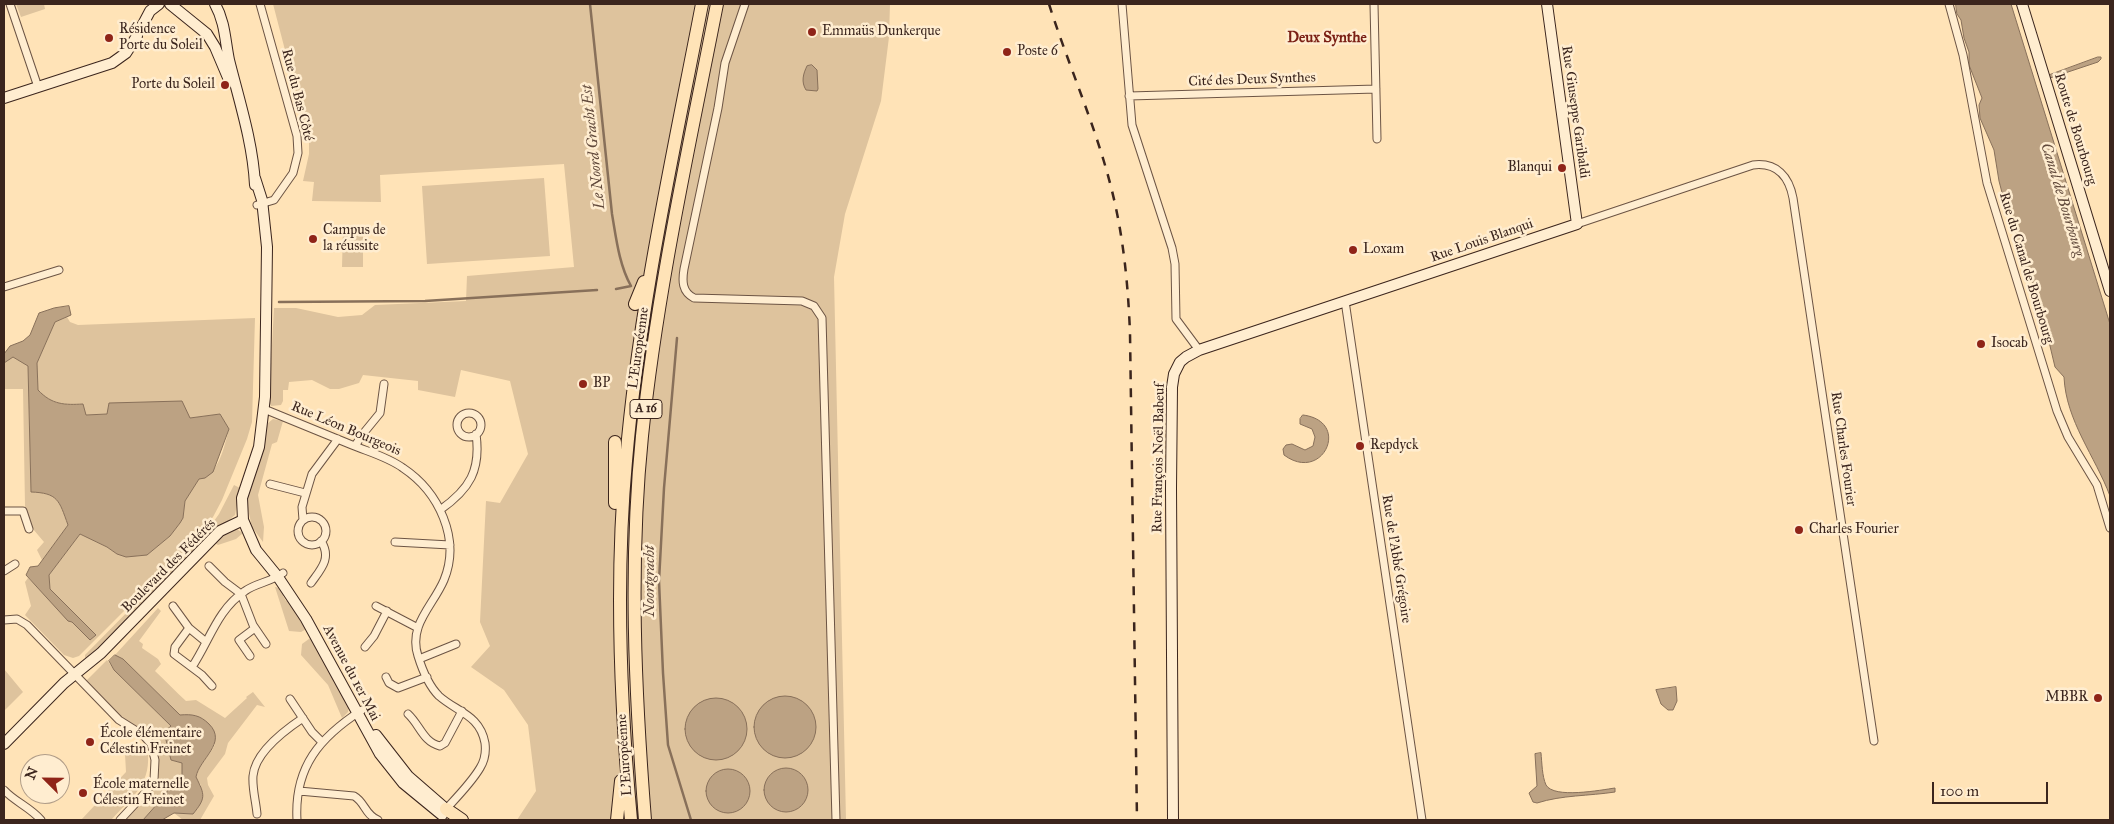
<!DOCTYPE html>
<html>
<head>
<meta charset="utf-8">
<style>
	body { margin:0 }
	#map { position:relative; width:2114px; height:824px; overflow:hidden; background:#ffe3b7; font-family:"IM FELL Great Primer",serif }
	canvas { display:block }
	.frame { position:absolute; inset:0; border:5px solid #3b251d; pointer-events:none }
	.north { position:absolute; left:20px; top:754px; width:50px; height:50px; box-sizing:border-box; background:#ffedd0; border:1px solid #b19d88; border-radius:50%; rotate:293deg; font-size:14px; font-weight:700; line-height:20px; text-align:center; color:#3b251d }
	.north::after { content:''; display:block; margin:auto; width:18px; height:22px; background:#8f2418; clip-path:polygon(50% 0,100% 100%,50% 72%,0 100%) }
	.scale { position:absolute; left:1932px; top:782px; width:116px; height:22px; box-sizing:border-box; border:2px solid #3b251d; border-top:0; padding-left:6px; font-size:15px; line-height:18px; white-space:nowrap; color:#3b251d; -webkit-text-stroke:4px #ffedd0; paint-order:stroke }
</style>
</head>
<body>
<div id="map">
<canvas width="2114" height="824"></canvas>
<div class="frame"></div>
<div class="north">N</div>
<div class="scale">100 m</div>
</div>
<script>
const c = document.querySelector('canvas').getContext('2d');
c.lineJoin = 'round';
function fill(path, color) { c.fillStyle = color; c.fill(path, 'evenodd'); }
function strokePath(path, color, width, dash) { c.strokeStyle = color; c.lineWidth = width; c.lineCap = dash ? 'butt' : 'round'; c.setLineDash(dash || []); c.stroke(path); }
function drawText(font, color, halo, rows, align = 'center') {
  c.font = font + ' "IM FELL Great Primer",serif'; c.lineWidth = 5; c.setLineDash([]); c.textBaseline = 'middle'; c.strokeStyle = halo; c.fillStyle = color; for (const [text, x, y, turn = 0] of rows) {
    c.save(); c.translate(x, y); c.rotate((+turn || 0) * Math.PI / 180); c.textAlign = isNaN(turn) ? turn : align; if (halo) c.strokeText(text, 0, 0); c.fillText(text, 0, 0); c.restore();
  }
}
const green = new Path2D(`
	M 16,4 L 44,4 L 45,9 L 21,17 Z
	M 273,4 L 890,4 L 889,37 L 881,101 L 845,214 L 834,277 L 846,820 L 517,820 L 536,791 L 528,725 L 504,690 L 471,667 L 490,646 L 480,622 L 486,501 L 500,503 L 528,454 L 510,381 L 461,370 L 455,397 L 418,390 L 418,381 L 363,375 L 359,383 L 339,389 L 330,389 L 312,380 L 289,382 L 288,390 L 283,390 L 283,401 L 281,405 L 271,406 L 269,401 L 274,308 L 296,308 L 338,317 L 362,315 L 375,305 L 466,301 L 467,276 L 574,267 L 564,164 L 380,175 L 381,202 L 312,201 L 314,182 L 303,181 L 309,154 L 309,142 Z
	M 544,178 L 550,256 L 427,264 L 422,186 Z
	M 343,229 L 363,229 L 363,267 L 342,267 Z
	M 67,317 L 70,322 L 78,325 L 255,318 L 252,422 L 247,439 L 222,500 L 213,517 L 191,544 L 79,656 L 73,658 L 64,655 L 25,615 L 31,606 L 25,582 L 28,578 L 90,640 L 95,635 L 50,589 L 49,575 L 80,534 L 107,547 L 117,554 L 124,556 L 147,555 L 170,536 L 180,523 L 183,518 L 185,501 L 199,479 C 219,475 224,447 229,429 L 220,414 L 190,418 L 186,414 L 109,404 L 108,414 L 85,415 L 83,404 C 65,405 52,404 38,391 L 37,363 L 55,322 Z
	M 13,357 L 28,365 L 31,492 C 59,493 59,500 68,525 L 42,560 L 37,550 L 44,542 L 33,529 L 25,506 L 23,389 L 4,389 L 4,363 Z
	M 273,419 L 283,421 L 277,442 L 272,444 L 258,495 L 264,527 L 263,542 L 252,527 L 246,500 L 268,423 Z
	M 234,485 L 240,488 L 235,515 L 208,538 L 204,535 L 219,514 Z
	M 235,528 L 243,533 L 236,539 L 218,545 L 215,543 L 222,534 Z
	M 199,539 L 204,543 L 97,652 L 87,660 L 85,658 L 85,655 Z
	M 275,587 L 280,588 L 285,595 L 283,596 L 286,601 L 292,600 L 310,627 L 301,632 L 289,631 Z
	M 158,608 L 161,611 L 139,641 L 143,644 L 142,648 L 158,659 L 161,664 L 155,671 C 166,681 176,692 186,701 L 196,700 L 225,718 L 247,698 L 246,697 L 253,692 L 265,707 L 257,705 L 228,743 L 225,754 L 207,778 L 208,785 L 214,796 L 200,820 L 183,820 L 174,813 L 193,814 L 201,785 L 196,778 C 199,761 210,757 215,744 L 169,706 L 165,700 L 123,659 L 115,655 Z
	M 313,636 L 349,706 L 348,712 L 342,718 L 328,685 L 301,655 L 302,644 Z
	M 107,660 L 114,670 L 171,726 L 164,732 L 171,760 L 182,763 L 182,778 L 173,781 L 166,794 L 143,820 L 124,820 L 155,784 L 157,760 L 156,750 L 151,739 L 122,719 L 85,682 Z
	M 4,669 L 23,692 L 4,711 Z
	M 125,754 L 148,755 C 150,786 130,799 111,820 L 81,820 L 126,772 Z`);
const water = new Path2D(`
	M 1956,4 L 2011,4 L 2110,324 L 2110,496 C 2095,456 2066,421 2064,377 L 2055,367 L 2045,325 L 2037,305 L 2032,281 L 2019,253 L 2016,232 L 2006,208 L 1999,181 L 1994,150 L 1980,118 L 1979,105 L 1982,98 L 1969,65 L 1969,52 L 1964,38 L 1961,20 L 1957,14 Z
	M 2098,57 L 2101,57 L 2101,59 L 2098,62 L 2047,79 L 2047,76 Z
	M 812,65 L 817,70 L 818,89 L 817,91 L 806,90 C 801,82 803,74 807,66 Z
	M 69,306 L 71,315 L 55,322 L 37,363 L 38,390 C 52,405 65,405 83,404 L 86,415 L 107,414 L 109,403 L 182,401 L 190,418 L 220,414 L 229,429 L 213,472 L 205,478 L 199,479 L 185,501 L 183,518 L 180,523 L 170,536 L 147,555 L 126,557 L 117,554 L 107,547 L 80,534 L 49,575 L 50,589 L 96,635 L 90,640 L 72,622 L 68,621 L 26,575 L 30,567 L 38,566 L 68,525 C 59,500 58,493 31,492 L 28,366 L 13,357 L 4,363 L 4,354 L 10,346 L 23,341 L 30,335 L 39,313 L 54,308 Z
	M 1303,415 C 1352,421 1323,484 1284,455 L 1283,449 L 1286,445 L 1292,444 L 1305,450 L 1313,446 L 1315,437 L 1312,429 L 1300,424 L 1300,419 Z
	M 115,655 L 123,659 L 180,715 C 192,714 200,715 209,724 C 228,743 199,759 196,777 C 205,795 206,798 193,814 L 174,813 L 162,820 L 143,820 L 166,794 L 170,784 L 182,778 L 182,763 L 171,760 L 164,732 L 171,726 L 114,670 L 109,661 Z
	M 1676,687 L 1677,701 L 1673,710 L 1668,710 L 1661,704 L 1656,690 Z
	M754 727a31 31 0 1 1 62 0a31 31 0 1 1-62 0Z
	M685 729a31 31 0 1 1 62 0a31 31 0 1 1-62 0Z
	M 1541,753 C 1542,763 1542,776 1546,785 C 1554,799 1601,790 1615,788 L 1615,792 C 1589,796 1562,795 1537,803 L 1533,802 L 1529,793 L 1537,786 L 1535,754 Z
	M764 790a22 22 0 1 1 44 0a22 22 0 1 1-44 0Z
	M706 791a22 22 0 1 1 44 0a22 22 0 1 1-44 0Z`);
const stream = new Path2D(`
	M 590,4 L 612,214 C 616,237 619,265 631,286 L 616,289
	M 279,302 L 425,301 L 597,290
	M 677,338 L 664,488 L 659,581 L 663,673 L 668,745 L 691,820`);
const secondaryTunnel = new Path2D(`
	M 132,33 L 136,25`);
const street = new Path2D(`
	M 10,4 L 38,87
	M 745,4 L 725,63 L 718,108 L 684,269 C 682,281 682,292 694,298 L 802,301 L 814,306 L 822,318 L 836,820
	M 1122,4 L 1132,125 L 1172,248 L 1175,264 L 1176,319 L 1199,350
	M 1374,4 L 1377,139
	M 1949,4 L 1963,55 L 1987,183 L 2057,411 L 2068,437 L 2097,485 L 2110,528
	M 1129,96 L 1376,89
	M 257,205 L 274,200 L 293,173 L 298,153 L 297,136 L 260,4
	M 1577,224 L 1753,165 C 1777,162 1789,177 1793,198 L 1874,741
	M 4,287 L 59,270
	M 1345,301 L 1422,820
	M 264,409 C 293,421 322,433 352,445 C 369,452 388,457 403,468 C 439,492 461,539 444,580 C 433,606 408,625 418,656 C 422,669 429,686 439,696 C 457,712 480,715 485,743 C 486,751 485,760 480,768 C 471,783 458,796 446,809
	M457 425a12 12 0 1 1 24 0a12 12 0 1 1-24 0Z
	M 355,446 L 362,435 L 380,413 L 384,384
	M 270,484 L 305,493
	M 440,510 C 470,489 481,470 476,434
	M 4,511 L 23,511 L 29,529
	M298 531a14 14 0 1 1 28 0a14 14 0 1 1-28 0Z
	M 303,520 L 302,507 L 312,474 L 338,439
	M 395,542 L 450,545
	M 209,566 L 225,582 L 241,594 L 253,625 L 266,644
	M 4,571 L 15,564
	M 311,583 C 321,569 332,558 321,541
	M 173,606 L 189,628 L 206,642
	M 376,606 L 418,628
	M 4,620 L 17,619 L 27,625 L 119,720 L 143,735 L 151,744 L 155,760 L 154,780 L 146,792 L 120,820
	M 189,628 L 175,647 L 174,654 L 202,675 L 212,686
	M 365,647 L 374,636 L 387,611
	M 250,656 L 239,640 L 255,628
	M 419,659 L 456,644
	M 192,667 C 210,640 217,610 245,591 C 256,583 271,582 283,573
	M 386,677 L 389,683 L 398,688 L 427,677
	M 290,699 L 312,732 L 321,741
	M 408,714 C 420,725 423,742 440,746 L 445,743 L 462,711
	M 4,790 C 15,802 30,807 41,820
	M 299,791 L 354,796 C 365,802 365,815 378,820
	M 257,814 C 256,802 252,788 253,776 C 255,752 285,730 303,718
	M 297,820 C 294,767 320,737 362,710`);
const secondary = new Path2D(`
	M 170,4 L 207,34 L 215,47 L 229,80
	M 215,4 C 225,22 225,40 229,60 C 239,100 253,143 255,185
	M 2022,4 L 2110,291
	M 141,28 L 150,11 L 159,4
	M 4,98 L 112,63 L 126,53 L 137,36
	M 255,178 L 262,200 L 267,247 L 265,397 L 259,447 L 242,498 L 243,520 L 256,550 L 278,577 L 306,619 L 380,754 L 403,783 L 442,815
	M 376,735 L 408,776 L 446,809 L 443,813
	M 4,744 L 64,683 L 101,653 L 220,531 L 243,520
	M 1173,820 L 1171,488 L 1172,387 L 1174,374 L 1180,362 L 1186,357 L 1199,350 L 1577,224 L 1547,4`);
const highway = new Path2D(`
	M 635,304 L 644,282
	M 615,503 L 615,442
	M 446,809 L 462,820
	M 617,820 L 621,781
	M 631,820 C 620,701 615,580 626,461 C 639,307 673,155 702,4
	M 645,820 C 635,692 629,564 642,436 C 657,291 689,147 717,4`);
const rail = new Path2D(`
	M 1049,4 C 1068,64 1094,122 1110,183 C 1123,232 1128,282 1130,333 L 1137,820`);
const markers = [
	[812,32,5,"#8f2418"],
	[109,38,5,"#8f2418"],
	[1007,52,5,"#8f2418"],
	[225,85,5,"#8f2418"],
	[1562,168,5,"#8f2418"],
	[313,239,5,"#8f2418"],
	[1353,250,5,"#8f2418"],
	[1981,344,5,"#8f2418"],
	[583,384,5,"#8f2418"],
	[1360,446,5,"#8f2418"],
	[1799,530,5,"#8f2418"],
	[2098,698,5,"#8f2418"],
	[90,742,5,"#8f2418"],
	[83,793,5,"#8f2418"]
];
const shields = [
	[646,409,32]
];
const shieldNames = [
	["A 16",646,409]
];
const poiNames = [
	["Résidence",119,30],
	["Porte du Soleil",119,46],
	["Emmaüs Dunkerque",822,32],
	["Poste 6",1017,52],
	["Porte du Soleil",215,85,"right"],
	["Blanqui",1552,168,"right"],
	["Campus de",323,231],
	["la réussite",323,247],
	["Loxam",1363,250],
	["Isocab",1991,344],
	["BP",593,384],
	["Repdyck",1370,446],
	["Charles Fourier",1809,530],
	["MBBR",2088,698,"right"],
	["École élémentaire",100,734],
	["Célestin Freinet",100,750],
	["École maternelle",93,785],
	["Célestin Freinet",93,801]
];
const streetNames = [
	["Cité des Deux Synthes",1252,80,-2],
	["Rue du Bas Côté",297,95,76],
	["Rue Giuseppe Garibaldi",1575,112,82],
	["Route de Bourbourg",2075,129,73],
	["Rue Louis Blanqui",1482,241,-19],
	["Rue du Canal de Bourbourg",2026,268,73],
	["L'Européenne",639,348,-82],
	["Rue Léon Bourgeois",346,429,23],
	["Rue Charles Fourier",1843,449,82],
	["Rue François Noël Babeuf",1159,458,-89],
	["Rue de l'Abbé Grégoire",1396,559,81],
	["Boulevard des Fédérés",169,566,-45],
	["Avenue du 1er Mai",351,673,62],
	["L'Européenne",625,755,-94]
];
const neighbourhoodNames = [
	["Deux Synthe",1327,38]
];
const waterNames = [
	["Le Noord Gracht Est",594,147,-96],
	["Canal de Bourbourg",2062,200,73],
	["Noortgracht",650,581,-90]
];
fill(green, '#dec39d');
fill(water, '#bca283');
strokePath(water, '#88705a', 1);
strokePath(stream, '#88705a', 2.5);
strokePath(secondaryTunnel, '#d8bd98', 10, [10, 5]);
strokePath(street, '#6c5444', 9);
strokePath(secondary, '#3b251d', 12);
strokePath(highway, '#3b251d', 14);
strokePath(street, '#ffedd0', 7);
strokePath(secondary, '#ffedd0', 10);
strokePath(highway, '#ffe3b7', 12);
strokePath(rail, '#3b251d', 2.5, [9, 9]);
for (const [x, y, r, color] of markers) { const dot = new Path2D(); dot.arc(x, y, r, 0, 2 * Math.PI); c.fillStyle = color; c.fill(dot); strokePath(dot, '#ffedd0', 2); }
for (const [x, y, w] of shields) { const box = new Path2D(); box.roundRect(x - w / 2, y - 9.5, w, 19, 4); c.fillStyle = '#ffedd0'; c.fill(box); strokePath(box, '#3b251d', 1); }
drawText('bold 12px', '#3b251d', null, shieldNames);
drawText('14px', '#3b251d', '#ffedd0', poiNames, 'left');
drawText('14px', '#3b251d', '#ffedd0', streetNames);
drawText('bold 15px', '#7a1f14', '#ffedd0', neighbourhoodNames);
drawText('italic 15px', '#624a3c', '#ffedd0', waterNames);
</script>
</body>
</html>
